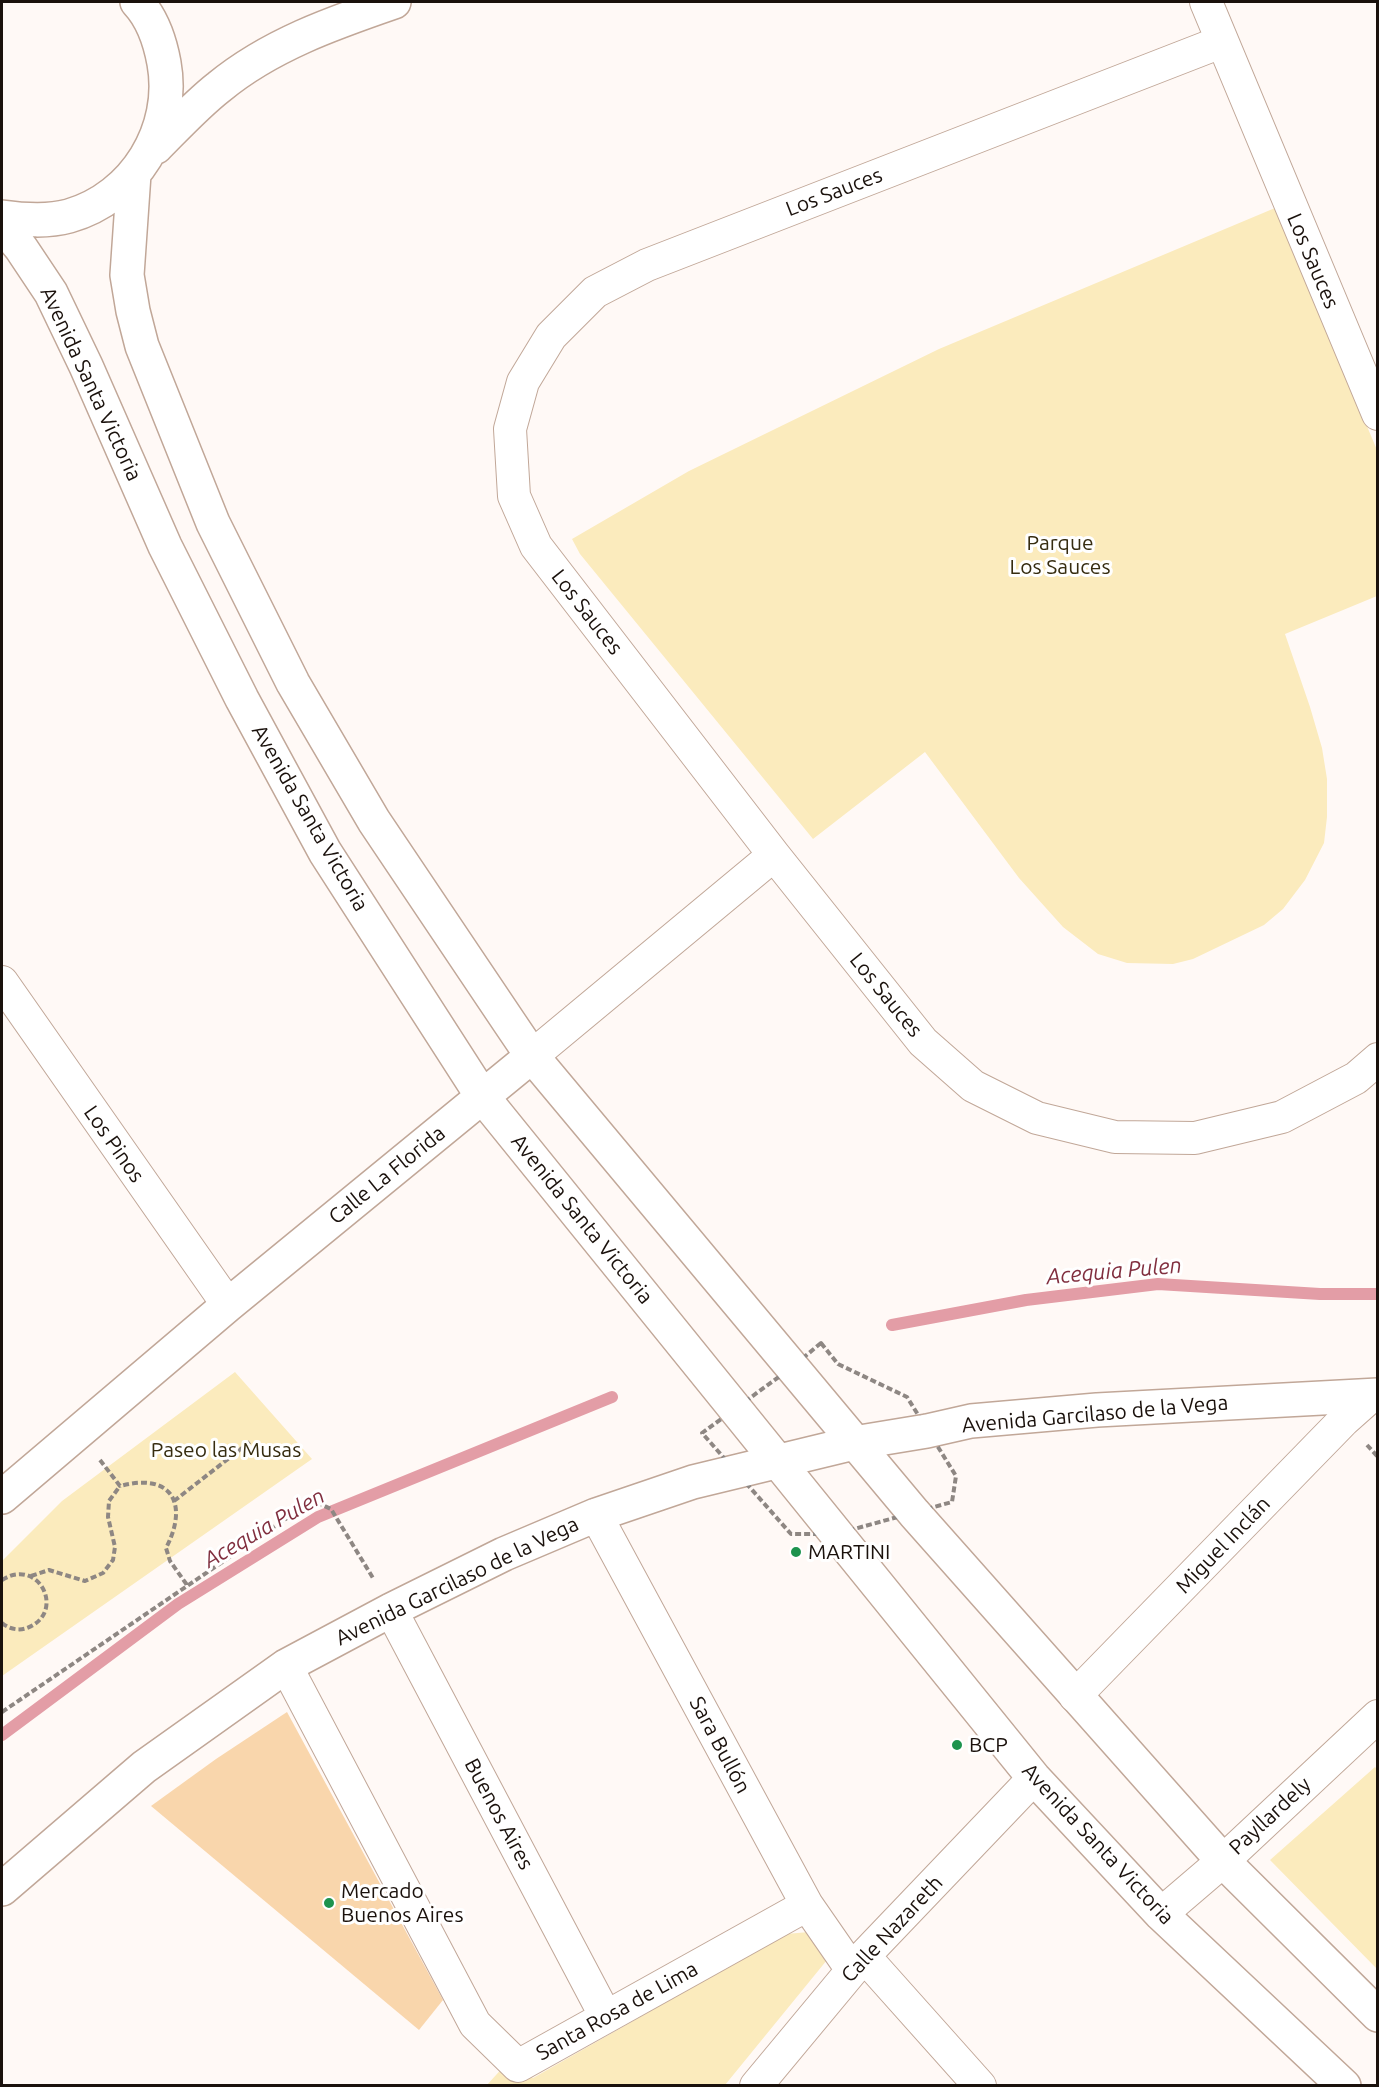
<!DOCTYPE html>
<html>
<head>
<meta charset="utf-8">
<style>
	body { margin:0 }
	#map { position:relative; width:1379px; height:2087px; overflow:hidden; background:#fff9f6; font-family:Ubuntu,sans-serif }
	canvas { display:block }
	.frame { position:absolute; inset:0; border:3px solid #1a110c; pointer-events:none }
</style>
</head>
<body>
<div id="map">
<canvas width="1379" height="2087"></canvas>
<div class="frame"></div>
</div>
<script>
const c = document.querySelector('canvas').getContext('2d');
c.lineJoin = 'round';
function fill(path, color) { c.fillStyle = color; c.fill(path, 'evenodd'); }
function strokePath(path, color, width, dash) { c.strokeStyle = color; c.lineWidth = width; c.lineCap = dash ? 'butt' : 'round'; c.setLineDash(dash || []); c.stroke(path); }
function drawText(font, color, halo, rows, align = 'center') {
  c.font = font + ' Ubuntu,sans-serif'; c.lineWidth = 6; c.setLineDash([]); c.textBaseline = 'middle'; c.strokeStyle = halo; c.fillStyle = color; for (const [text, x, y, turn = 0] of rows) {
    c.save(); c.translate(x, y); c.rotate((+turn || 0) * Math.PI / 180); c.textAlign = isNaN(turn) ? turn : align; if (halo) c.strokeText(text, 0, 0); c.fillText(text, 0, 0); c.restore();
  }
}
const green = new Path2D(`
	M 1275,208 L 1377,450 L 1377,596 L 1285,634 L 1310,707 L 1322,748 L 1327,779 L 1327,817 L 1324,843 L 1305,880 L 1283,909 L 1264,925 L 1193,959 L 1173,964 L 1127,963 L 1098,954 L 1063,927 L 1019,878 L 925,752 L 813,839 L 580,554 L 572,539 L 689,471 L 939,349 Z
	M 235,1372 L 312,1459 L 2,1676 L 2,1561 L 62,1501 Z
	M 1375,1767 L 1378,1770 L 1377,1969 L 1270,1860 Z
	M 809,1932 L 827,1960 L 725,2085 L 486,2086 L 506,2064 L 533,2078 L 786,1934 Z`);
const stream = new Path2D(`
	M 892,1325 L 1026,1300 L 1158,1284 L 1320,1294 L 1378,1294
	M 2,1735 L 178,1604 L 318,1517 L 612,1397`);
const building = new Path2D(`
	M 287,1712 L 443,2000 L 419,2030 L 151,1806 L 216,1759 Z`);
const path = new Path2D(`
	M 821,1343 L 838,1364 L 907,1397 L 956,1476 L 952,1502 L 836,1534 L 791,1534 L 702,1433 L 791,1368 Z
	M 1367,1445 L 1378,1457
	M 100,1460 L 120,1486 C 172,1472 189,1504 166,1548 L 170,1561 L 187,1585
	M 174,1501 L 251,1441
	M 31,1576 L 49,1570 L 85,1581 L 103,1573 L 113,1560 L 115,1547 L 108,1517 L 109,1501 L 120,1486
	M 2,1580 C 39,1556 67,1613 27,1628 C 19,1631 9,1629 2,1623
	M 2,1712 L 306,1505 L 320,1504 L 331,1509 L 373,1578`);
const street = new Path2D(`
	M 1206,2 L 1378,414
	M 1221,42 L 647,265 L 595,292 L 551,336 L 523,382 L 510,429 L 514,496 L 536,546 L 774,855 L 923,1042 L 973,1086 L 1037,1118 L 1115,1137 L 1195,1138 L 1282,1117 L 1356,1078 L 1378,1059
	M 2,982 L 228,1305
	M 532,1056 L 774,855
	M 596,1515 L 807,1905 L 852,1970
	M 391,1610 L 606,2017
	M 286,1666 L 475,2024 L 518,2066 L 807,1905
	M 1075,1696 L 1344,1420 L 1371,1396
	M 1161,1914 L 1223,1861 L 1378,1716
	M 864,1956 L 980,2086
	M 756,2086 L 864,1956 L 1034,1778`);
const secondary = new Path2D(`
	M 156,147 C 176,127 196,105 219,87 C 270,45 333,23 394,2
	M 134,174 L 127,275 L 133,311 L 142,346 L 213,523 L 293,683 L 374,821 L 509,1022 L 532,1056 L 914,1513 L 1223,1861 L 1378,2015
	M 2,217 C 24,220 47,222 69,216 C 135,197 176,129 164,63 C 160,41 152,18 137,2
	M 2,225 L 21,248 L 51,293 L 86,366 L 165,546 L 242,699 L 325,852 L 482,1096 L 1034,1778 L 1161,1914 L 1344,2086
	M 2,1497 L 228,1305 L 532,1056
	M 2,1889 L 144,1767 L 286,1666 L 391,1610 L 504,1554 L 596,1515 L 693,1482 L 854,1443 L 927,1431 L 971,1421 L 1097,1410 L 1378,1395`);
const markers = [
	[796,1552,6,"#1d934e"],
	[957,1745,6,"#1d934e"],
	[329,1903,6,"#1d934e"]
];
const streetNames = [
	["Los Sauces",834,192,-21],
	["Los Sauces",1313,261,67],
	["Avenida Santa Victoria",91,384,65],
	["Los Sauces",587,612,52],
	["Avenida Santa Victoria",310,818,60],
	["Los Sauces",886,995,51],
	["Los Pinos",114,1144,55],
	["Calle La Florida",387,1175,-39],
	["Avenida Santa Victoria",582,1219,51],
	["Avenida Garcilaso de la Vega",1095,1414,-5],
	["Miguel Inclán",1223,1545,-46],
	["Avenida Garcilaso de la Vega",457,1581,-26],
	["Sara Bullón",720,1745,62],
	["Buenos Aires",499,1814,62],
	["Payllardely",1270,1816,-43],
	["Avenida Santa Victoria",1098,1844,47],
	["Calle Nazareth",892,1929,-47],
	["Santa Rosa de Lima",617,2011,-29]
];
const parkNames = [
	["Parque",1060,543],
	["Los Sauces",1060,567],
	["Paseo las Musas",226,1450]
];
const poiNames = [
	["MARTINI",808,1552],
	["BCP",969,1745],
	["Mercado",341,1891],
	["Buenos Aires",341,1915]
];
const waterNames = [
	["Acequia Pulen",1114,1271,-5],
	["Acequia Pulen",264,1528,-30]
];
fill(green, '#fbebbd');
strokePath(stream, '#e39da6', 12);
fill(building, '#f9d6ac');
strokePath(street, '#c1a798', 34);
strokePath(secondary, '#c1a798', 36);
strokePath(path, '#8e8783', 4, [6, 3]);
strokePath(street, '#fff', 32);
strokePath(secondary, '#fff', 33);
for (const [x, y, r, color] of markers) { const dot = new Path2D(); dot.arc(x, y, r, 0, 2 * Math.PI); c.fillStyle = color; c.fill(dot); strokePath(dot, '#fff', 2); }
drawText('21px', '#1a110c', '#fff', streetNames);
drawText('21px', '#362c10', '#fff', parkNames);
drawText('21px', '#1a110c', '#fff', poiNames, 'left');
drawText('italic 22px', '#812f3f', '#fff', waterNames);
</script>
</body>
</html>
